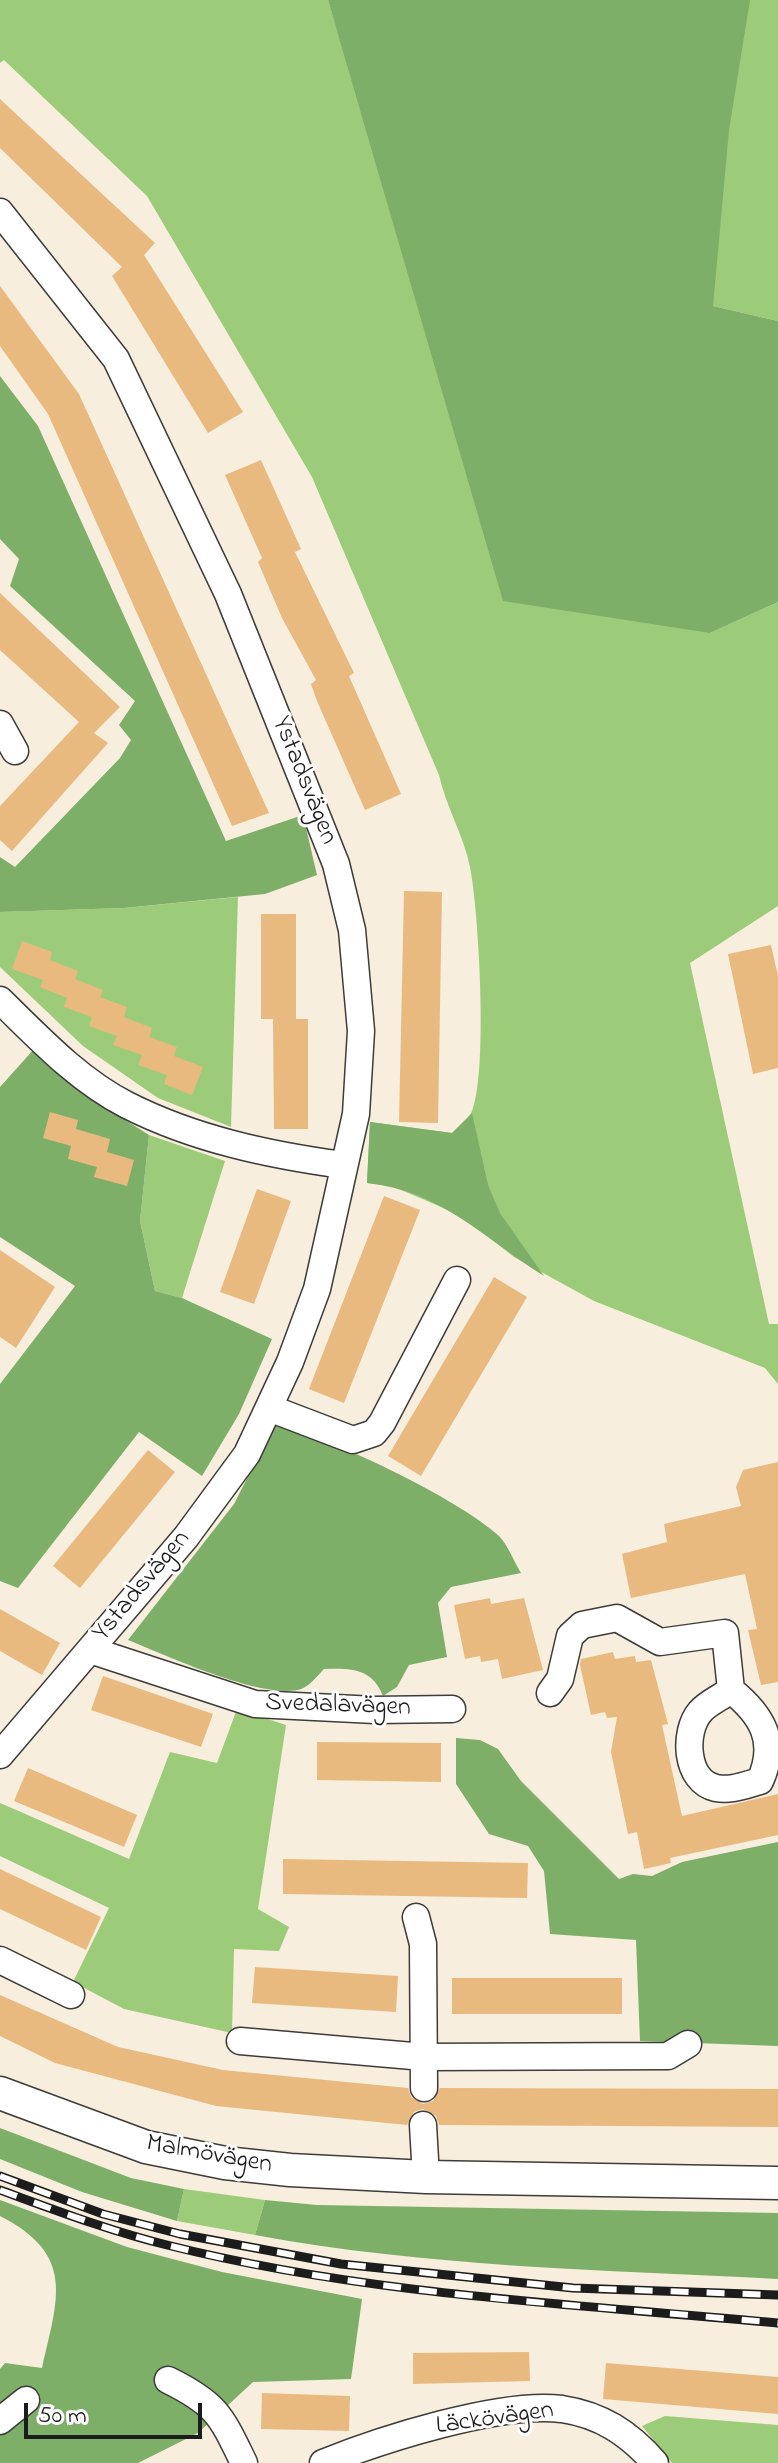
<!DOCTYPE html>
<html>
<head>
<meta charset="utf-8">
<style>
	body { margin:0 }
	#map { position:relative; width:778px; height:2463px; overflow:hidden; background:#f7eedd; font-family:"Indie Flower",sans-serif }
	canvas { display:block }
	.scale { position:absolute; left:24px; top:2403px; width:178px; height:36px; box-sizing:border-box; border:4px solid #1c1c1c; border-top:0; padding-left:10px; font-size:24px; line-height:28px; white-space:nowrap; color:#1c1c1c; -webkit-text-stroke:6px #fff; paint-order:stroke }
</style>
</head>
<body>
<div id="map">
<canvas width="778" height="2463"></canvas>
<div class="scale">50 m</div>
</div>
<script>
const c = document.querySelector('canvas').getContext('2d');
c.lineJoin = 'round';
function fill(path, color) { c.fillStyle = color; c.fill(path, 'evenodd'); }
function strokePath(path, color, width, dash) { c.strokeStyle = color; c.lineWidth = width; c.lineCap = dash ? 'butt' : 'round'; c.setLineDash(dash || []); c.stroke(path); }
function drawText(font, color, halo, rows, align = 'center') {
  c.font = font + ' "Indie Flower",sans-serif'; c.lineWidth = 6; c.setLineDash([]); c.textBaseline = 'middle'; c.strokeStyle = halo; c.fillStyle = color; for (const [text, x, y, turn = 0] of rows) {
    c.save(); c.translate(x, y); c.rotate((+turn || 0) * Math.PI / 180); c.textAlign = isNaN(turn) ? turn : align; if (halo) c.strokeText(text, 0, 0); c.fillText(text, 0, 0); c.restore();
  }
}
const green = new Path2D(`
	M 0,0 L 328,0 L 352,79 L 710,633 L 778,602 L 778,906 L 690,963 L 769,1324 L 778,1324 L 778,1384 L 765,1368 L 594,1301 L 514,1257 L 462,1216 L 392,1186 L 367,1183 L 370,1122 L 452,1133 C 458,1127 469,1119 472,1111 C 488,1071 479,913 470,867 C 464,836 446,807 439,775 L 312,477 L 147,196 L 4,60 L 0,63 Z
	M 750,0 L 778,0 L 778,321 L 713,306 L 623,126 Z
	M 238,897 L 231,1127 L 158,1098 L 83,1046 L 0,967 L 0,912 L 124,908 Z
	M 149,1135 L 225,1161 L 182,1298 L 155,1291 L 140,1221 Z
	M 237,1709 L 286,1725 L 258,1909 L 289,1927 L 279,1951 L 234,1949 L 232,2033 L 124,2009 L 73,1982 L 109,1908 L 0,1856 L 0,1803 L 129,1859 L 170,1752 L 217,1763 Z
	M 184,2189 L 265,2200 L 255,2235 L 177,2221 Z
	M 665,2416 L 778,2425 L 778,2463 L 672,2463 L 642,2426 Z`);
const forest = new Path2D(`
	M 328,0 L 750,0 L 729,130 L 713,306 L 778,321 L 778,602 L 710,633 L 503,601 Z
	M 0,376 L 38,426 L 226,841 L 303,815 L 317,875 L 265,894 L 124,908 L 0,912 L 0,857 L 15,867 L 120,758 L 131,740 L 119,725 L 135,701 L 10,586 L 19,559 L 0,539 Z
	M 34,1049 L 81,1092 L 149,1135 L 140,1221 L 155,1291 L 182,1298 L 272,1339 L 239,1414 L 202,1476 L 139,1432 L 18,1588 L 0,1581 L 0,1384 L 75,1286 L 0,1237 L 0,1087 Z
	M 472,1113 L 488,1185 L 500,1213 L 544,1276 C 483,1238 442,1191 367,1183 L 370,1122 L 452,1133 Z
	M 274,1425 C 327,1435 459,1499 499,1536 C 508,1545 514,1562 521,1573 L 451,1587 L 438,1603 L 447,1657 L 409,1665 L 397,1687 L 383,1696 C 372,1668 351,1668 324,1669 C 317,1676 310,1686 301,1689 C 265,1701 165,1655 128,1640 L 234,1504 Z
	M 456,1738 L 480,1740 L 498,1749 L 521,1781 L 619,1879 L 633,1874 L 652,1876 L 682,1862 L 778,1842 L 778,2046 L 640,2041 L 636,1940 L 550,1934 L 544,1871 L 528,1846 L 489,1834 L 456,1784 Z
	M 0,2128 L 131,2178 L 184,2189 L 177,2221 L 82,2192 L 0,2159 Z
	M 0,2200 L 127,2247 L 222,2272 L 362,2299 L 351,2379 L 253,2382 L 198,2433 L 138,2463 L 0,2463 L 0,2369 L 5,2363 L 42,2368 C 58,2298 76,2255 0,2216 Z
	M 265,2200 L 317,2205 L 778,2213 L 778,2279 C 604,2270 427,2267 255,2235 Z`);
const building = new Path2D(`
	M 0,99 L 155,243 L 144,255 L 243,412 L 208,433 L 112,276 L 122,267 L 0,148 Z
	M 0,286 L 79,394 L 269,813 L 232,826 L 48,414 L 0,346 Z
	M 261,460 L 301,549 L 295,552 L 354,673 L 349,676 L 401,794 L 365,810 L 317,701 L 311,684 L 316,680 L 282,618 L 258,562 L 262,558 L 225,475 Z
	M 0,593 L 120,707 L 94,733 L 108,743 L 12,851 L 0,840 L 0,806 L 79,722 L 0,650 Z
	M 404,891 L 442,892 L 438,1123 L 399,1122 Z
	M 261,914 L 296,914 L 296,1019 L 308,1019 L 308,1129 L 274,1129 L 273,1019 L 261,1019 Z
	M 22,941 L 52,952 L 50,960 L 78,971 L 75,979 L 103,990 L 100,997 L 127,1007 L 124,1017 L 152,1028 L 149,1037 L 177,1047 L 174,1056 L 203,1067 L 192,1095 L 164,1084 L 167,1075 L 138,1065 L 142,1055 L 113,1045 L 117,1036 L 89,1026 L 92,1017 L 64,1007 L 67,998 L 40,987 L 43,980 L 12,969 Z
	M 771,945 L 778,976 L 778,1068 L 753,1074 L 728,954 Z
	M 50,1112 L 78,1120 L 76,1129 L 110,1139 L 107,1152 L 134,1160 L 127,1186 L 94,1177 L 97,1167 L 68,1159 L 71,1146 L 43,1138 Z
	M 257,1189 L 291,1201 L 254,1304 L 220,1292 Z
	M 384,1196 L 420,1210 L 344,1403 L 309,1389 Z
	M 0,1250 L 55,1287 L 16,1348 L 0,1337 Z
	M 494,1277 L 527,1297 L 421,1476 L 388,1456 Z
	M 148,1450 L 175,1472 L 80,1588 L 53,1566 Z
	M 778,1462 L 778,1682 L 761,1685 L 748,1630 L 757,1629 L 745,1574 L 631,1598 L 622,1554 L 667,1542 L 664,1524 L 741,1506 L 736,1487 L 743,1470 Z
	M 490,1598 L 491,1604 L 524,1598 L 543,1670 L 502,1679 L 498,1659 L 481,1662 L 480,1656 L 465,1659 L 454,1605 Z
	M 0,1609 L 60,1643 L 42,1675 L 0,1651 Z
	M 613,1652 L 615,1659 L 635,1656 L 636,1662 L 651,1660 L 668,1724 L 662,1725 L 682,1816 L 778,1794 L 778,1835 L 670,1858 L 671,1863 L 644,1869 L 637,1832 L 628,1834 L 611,1752 L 617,1717 L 607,1718 L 605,1712 L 591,1715 L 580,1665 L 581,1659 Z
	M 103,1676 L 213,1714 L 201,1747 L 91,1710 Z
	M 317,1742 L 441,1743 L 441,1782 L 317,1780 Z
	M 28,1768 L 137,1815 L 124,1847 L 14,1801 Z
	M 283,1859 L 528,1863 L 527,1898 L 283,1894 Z
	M 0,1869 L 101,1917 L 86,1950 L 0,1909 Z
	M 255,1967 L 398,1976 L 396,2012 L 252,2003 Z
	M 452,1978 L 622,1978 L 622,2014 L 452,2014 Z
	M 0,1995 L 118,2047 L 223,2070 L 408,2088 L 411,2097 L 423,2104 L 433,2101 L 440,2088 L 778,2089 L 778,2127 L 439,2125 L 436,2116 L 423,2109 L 414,2112 L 407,2125 L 216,2106 L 55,2063 L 0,2036 Z
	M 529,2352 L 530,2381 L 413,2384 L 413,2353 Z
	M 606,2363 L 778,2377 L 778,2414 L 603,2399 Z
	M 262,2393 L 350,2396 L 349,2431 L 261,2429 Z`);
const minor = new Path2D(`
	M 0,212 L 116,359 L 228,594 L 336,864 L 352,930 L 361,1031 L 356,1114 L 317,1289 L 290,1362 L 247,1454 L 186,1537 L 0,1755
	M 0,724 L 15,751
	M 0,1000 C 39,1038 78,1080 127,1105 C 194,1139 269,1155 343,1165
	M 269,1408 L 353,1440 L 374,1433 L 382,1423 L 457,1280
	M 90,1650 L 255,1704 L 375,1710 L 452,1709
	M 550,1693 L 560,1679 L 570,1636 L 582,1625 L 617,1618 L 660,1642 L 725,1633 L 731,1690 C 722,1697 707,1703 700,1712 C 683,1732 685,1781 716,1788 C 731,1791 745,1785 760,1781 C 778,1741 762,1715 731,1690
	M 416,1917 L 423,1944 L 424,2088
	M 0,1960 L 71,1995
	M 240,2041 L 424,2057 L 668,2056 L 688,2044
	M 423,2125 L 426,2177
	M 168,2380 C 217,2404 221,2416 244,2463
	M 0,2421 L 26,2400
	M 323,2463 C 380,2440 501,2401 562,2409 C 601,2415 629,2433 655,2463`);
const tertiary = new Path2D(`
	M 0,2093 L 146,2147 L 225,2163 L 290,2170 L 426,2177 L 778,2183`);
const rail = new Path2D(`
	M 0,2176 L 103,2214 L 180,2234 L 341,2264 L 573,2288 L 778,2295
	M 0,2190 C 55,2210 110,2231 167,2245 C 366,2295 574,2304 778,2323`);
const streetNames = [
	["Ystadsvägen",303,781,68],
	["Ystadsvägen",143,1587,-50],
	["Svedalavägen",338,1707,2],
	["Malmövägen",209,2156,10],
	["Läckövägen",495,2420,-8]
];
fill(green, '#9ccb79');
fill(forest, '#7daf69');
fill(building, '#e9ba80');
strokePath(minor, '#3d3c39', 29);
strokePath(tertiary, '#3d3c39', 35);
strokePath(minor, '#fff', 26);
strokePath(tertiary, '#fff', 32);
strokePath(rail, '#1c1c1c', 9);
strokePath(rail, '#fff', 6, [18]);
drawText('26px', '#1c1c1c', '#fff', streetNames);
</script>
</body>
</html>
